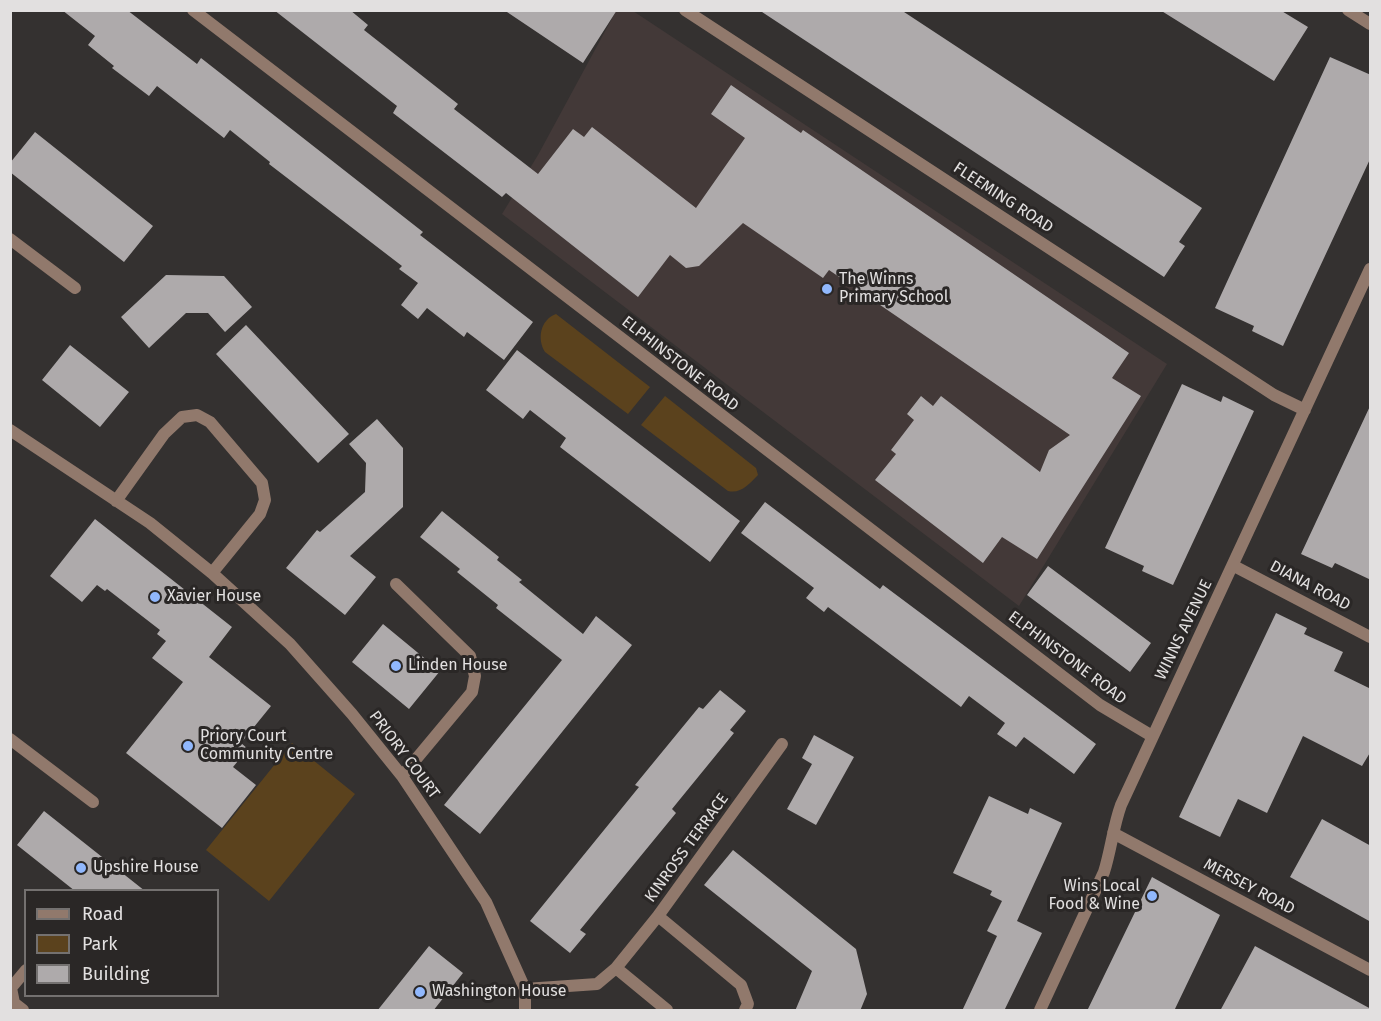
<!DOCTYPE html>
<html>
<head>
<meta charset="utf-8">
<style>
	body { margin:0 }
	#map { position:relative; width:1381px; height:1021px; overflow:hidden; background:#343130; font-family:"Fira Sans",sans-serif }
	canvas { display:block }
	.frame { position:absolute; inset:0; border:12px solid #e2e0e0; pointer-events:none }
	.legend { position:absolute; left:24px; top:889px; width:195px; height:108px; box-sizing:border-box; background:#2a2726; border:2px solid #747170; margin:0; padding:8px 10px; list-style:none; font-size:18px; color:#e2e0e0 }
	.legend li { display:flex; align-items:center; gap:12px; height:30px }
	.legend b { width:30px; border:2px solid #747170 }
</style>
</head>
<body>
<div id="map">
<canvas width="1381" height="1021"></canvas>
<div class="frame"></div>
<ul class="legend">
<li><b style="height:8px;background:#91796c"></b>Road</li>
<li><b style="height:16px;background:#5b421d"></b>Park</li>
<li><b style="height:16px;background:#aeaaab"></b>Building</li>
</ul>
</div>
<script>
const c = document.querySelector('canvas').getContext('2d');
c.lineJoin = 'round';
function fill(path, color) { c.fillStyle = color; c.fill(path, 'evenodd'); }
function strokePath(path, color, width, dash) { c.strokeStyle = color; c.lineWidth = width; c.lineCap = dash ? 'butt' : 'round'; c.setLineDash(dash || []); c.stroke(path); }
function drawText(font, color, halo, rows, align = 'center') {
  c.font = font + ' "Fira Sans",sans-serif'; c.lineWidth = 6; c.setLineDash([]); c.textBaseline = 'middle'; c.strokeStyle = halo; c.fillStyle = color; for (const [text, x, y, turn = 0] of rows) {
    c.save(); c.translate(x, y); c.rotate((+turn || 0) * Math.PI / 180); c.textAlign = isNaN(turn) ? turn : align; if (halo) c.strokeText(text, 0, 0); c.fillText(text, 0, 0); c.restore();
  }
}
const built = new Path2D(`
	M 616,11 L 633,11 L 1167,364 L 1019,606 L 502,214 L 538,155 Z`);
const green = new Path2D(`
	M 556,314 L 650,387 L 628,414 L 545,352 C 537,339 540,320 556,314 Z
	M 665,396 L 756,468 L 758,475 C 749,484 741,494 728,491 L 641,425 Z
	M 292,743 L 355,794 L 269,901 L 206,850 Z`);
const building = new Path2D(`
	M 62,10 L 127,10 L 197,64 L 201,58 L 423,232 L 420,235 L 533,322 L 504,360 L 467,332 L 464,337 L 427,308 L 418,319 L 401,305 L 418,283 L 399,269 L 402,266 L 269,164 L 270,162 L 230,130 L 224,138 L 157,86 L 149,96 L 112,68 L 114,66 L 88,45 L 95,36 Z
	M 274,10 L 350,10 L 368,25 L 364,30 L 458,104 L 454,109 L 538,174 L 573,129 L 584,137 L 592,127 L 696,208 L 745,138 L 711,114 L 731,85 L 801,133 L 803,130 L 1129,353 L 1112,378 L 1141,396 L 1037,559 L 1002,537 L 983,563 L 875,480 L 896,454 L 891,450 L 914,420 L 907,414 L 921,396 L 933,406 L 941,396 L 1040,472 L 1049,450 L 1070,435 L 829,270 L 823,278 L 743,223 L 699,266 L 686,268 L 670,255 L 638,297 L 506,193 L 502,197 L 393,113 L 397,106 Z
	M 504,10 L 617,10 L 583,63 Z
	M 759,10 L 901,10 L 1202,208 L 1179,242 L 1185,246 L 1164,277 Z
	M 1160,10 L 1280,10 L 1308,27 L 1274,81 Z
	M 1330,57 L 1371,75 L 1371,157 L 1283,346 L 1252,331 L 1254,326 L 1215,308 Z
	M 35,132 L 153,226 L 124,262 L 10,172 L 10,163 Z
	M 166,275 L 224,276 L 252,307 L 225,332 L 208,313 L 186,313 L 149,348 L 121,317 Z
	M 246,325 L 349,434 L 318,463 L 216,354 Z
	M 70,345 L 129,392 L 100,427 L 42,380 Z
	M 517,350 L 740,521 L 710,562 L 560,447 L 566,438 L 530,410 L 523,419 L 486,390 Z
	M 1182,384 L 1221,402 L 1223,396 L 1254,411 L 1173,585 L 1142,571 L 1144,566 L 1105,548 Z
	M 1371,404 L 1371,580 L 1335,563 L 1332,568 L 1301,554 Z
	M 377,419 L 403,448 L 403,507 L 350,556 L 376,577 L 345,615 L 286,568 L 317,530 L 320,532 L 365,492 L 366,463 L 349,444 Z
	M 765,502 L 880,589 L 883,585 L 1096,744 L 1074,774 L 1024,737 L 1016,747 L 997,734 L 1005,723 L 969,696 L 961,707 L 828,607 L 824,612 L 806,598 L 814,588 L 741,533 Z
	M 442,511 L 499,557 L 497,560 L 522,580 L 519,582 L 583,634 L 596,616 L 632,645 L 480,834 L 444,805 L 562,660 L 496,608 L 498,605 L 457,572 L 460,569 L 420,537 Z
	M 95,519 L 232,627 L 209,657 L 271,706 L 241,743 L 248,749 L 233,767 L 256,785 L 222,828 L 126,753 L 183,682 L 152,658 L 166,641 L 157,634 L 160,630 L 107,589 L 105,591 L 97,585 L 82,602 L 50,576 Z
	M 1048,566 L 1151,643 L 1130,672 L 1027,595 Z
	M 1276,613 L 1307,628 L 1304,634 L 1343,652 L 1334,671 L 1371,689 L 1371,751 L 1362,766 L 1303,736 L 1267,813 L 1238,799 L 1220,837 L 1179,817 Z
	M 383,624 L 440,671 L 409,709 L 352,662 Z
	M 720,690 L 746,711 L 730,730 L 734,733 L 672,809 L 676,813 L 580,930 L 586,934 L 570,953 L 530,921 L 639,787 L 635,785 L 699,707 L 703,709 Z
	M 814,735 L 854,757 L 816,825 L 787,809 L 812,764 L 802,758 Z
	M 989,796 L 1028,814 L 1030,808 L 1062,823 L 1017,921 L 1042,933 L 1004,1011 L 962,1011 L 997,936 L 987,931 L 1002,901 L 990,895 L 992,891 L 953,873 Z
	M 44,811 L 145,891 L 75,891 L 17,845 Z
	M 1322,819 L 1371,846 L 1371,922 L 1290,877 Z
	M 733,850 L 856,949 L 867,994 L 860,1011 L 795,1011 L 812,971 L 704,885 Z
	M 1152,877 L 1220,915 L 1174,1011 L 1087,1011 Z
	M 429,946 L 463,973 L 433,1011 L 377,1011 Z
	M 1255,946 L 1371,1009 L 1371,1011 L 1220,1011 Z`);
const minor = new Path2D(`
	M 193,10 L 1100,705 L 1152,736
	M 685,10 L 1274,395 L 1305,410
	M 1348,10 L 1370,24
	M 10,239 L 75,288
	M 10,430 L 150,523 L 212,573 L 290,644 L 352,714 L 402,776 L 486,902 L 525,989 L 525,1010
	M 116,501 L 164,434 L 182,417 L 197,415 L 210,422 L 262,483 L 265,500 L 260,514 L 212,573
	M 1234,566 L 1370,637
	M 396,584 L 470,656 L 475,676 L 472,692 L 402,776
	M 10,739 L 93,802
	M 1113,833 L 1370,970
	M 658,916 L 741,985 L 748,1004 L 745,1010
	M 616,968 L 667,1010
	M 525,989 L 597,984 L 616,968 L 658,916 L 782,744
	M 23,1010 L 14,1003 L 11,988 L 26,970
	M 1040,1010 L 1104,872 C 1111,850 1113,827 1121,805 L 1370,269`);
const markers = [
	[827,289,6,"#91b8fd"],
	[155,597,6,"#91b8fd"],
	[396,666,6,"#91b8fd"],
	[188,746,6,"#91b8fd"],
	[81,868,6,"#91b8fd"],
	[1152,896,6,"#91b8fd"],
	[420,992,6,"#91b8fd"]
];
const streetNames = [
	["FLEEMING ROAD",1003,198,33],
	["ELPHINSTONE ROAD",680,364,38],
	["DIANA ROAD",1310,586,28],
	["WINNS AVENUE",1184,630,-64],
	["ELPHINSTONE ROAD",1067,658,37],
	["PRIORY COURT",404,755,53],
	["KINROSS TERRACE",687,848,-54],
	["MERSEY ROAD",1249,887,28]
];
const poiNames = [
	["The Winns",839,280],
	["Primary School",839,298],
	["Xavier House",167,597],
	["Linden House",408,666],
	["Priory Court",200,737],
	["Community Centre",200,755],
	["Upshire House",93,868],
	["Wins Local",1140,887,"right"],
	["Food & Wine",1140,905,"right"],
	["Washington House",432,992]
];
fill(built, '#433938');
fill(green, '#5b421d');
fill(building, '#aeaaab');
strokePath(minor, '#91796c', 12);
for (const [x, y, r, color] of markers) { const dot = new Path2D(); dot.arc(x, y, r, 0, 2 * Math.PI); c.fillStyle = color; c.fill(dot); strokePath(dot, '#2a2726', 2); }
drawText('16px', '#e2e0e0', '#2a2726', streetNames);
drawText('16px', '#e2e0e0', '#2a2726', poiNames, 'left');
</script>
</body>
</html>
